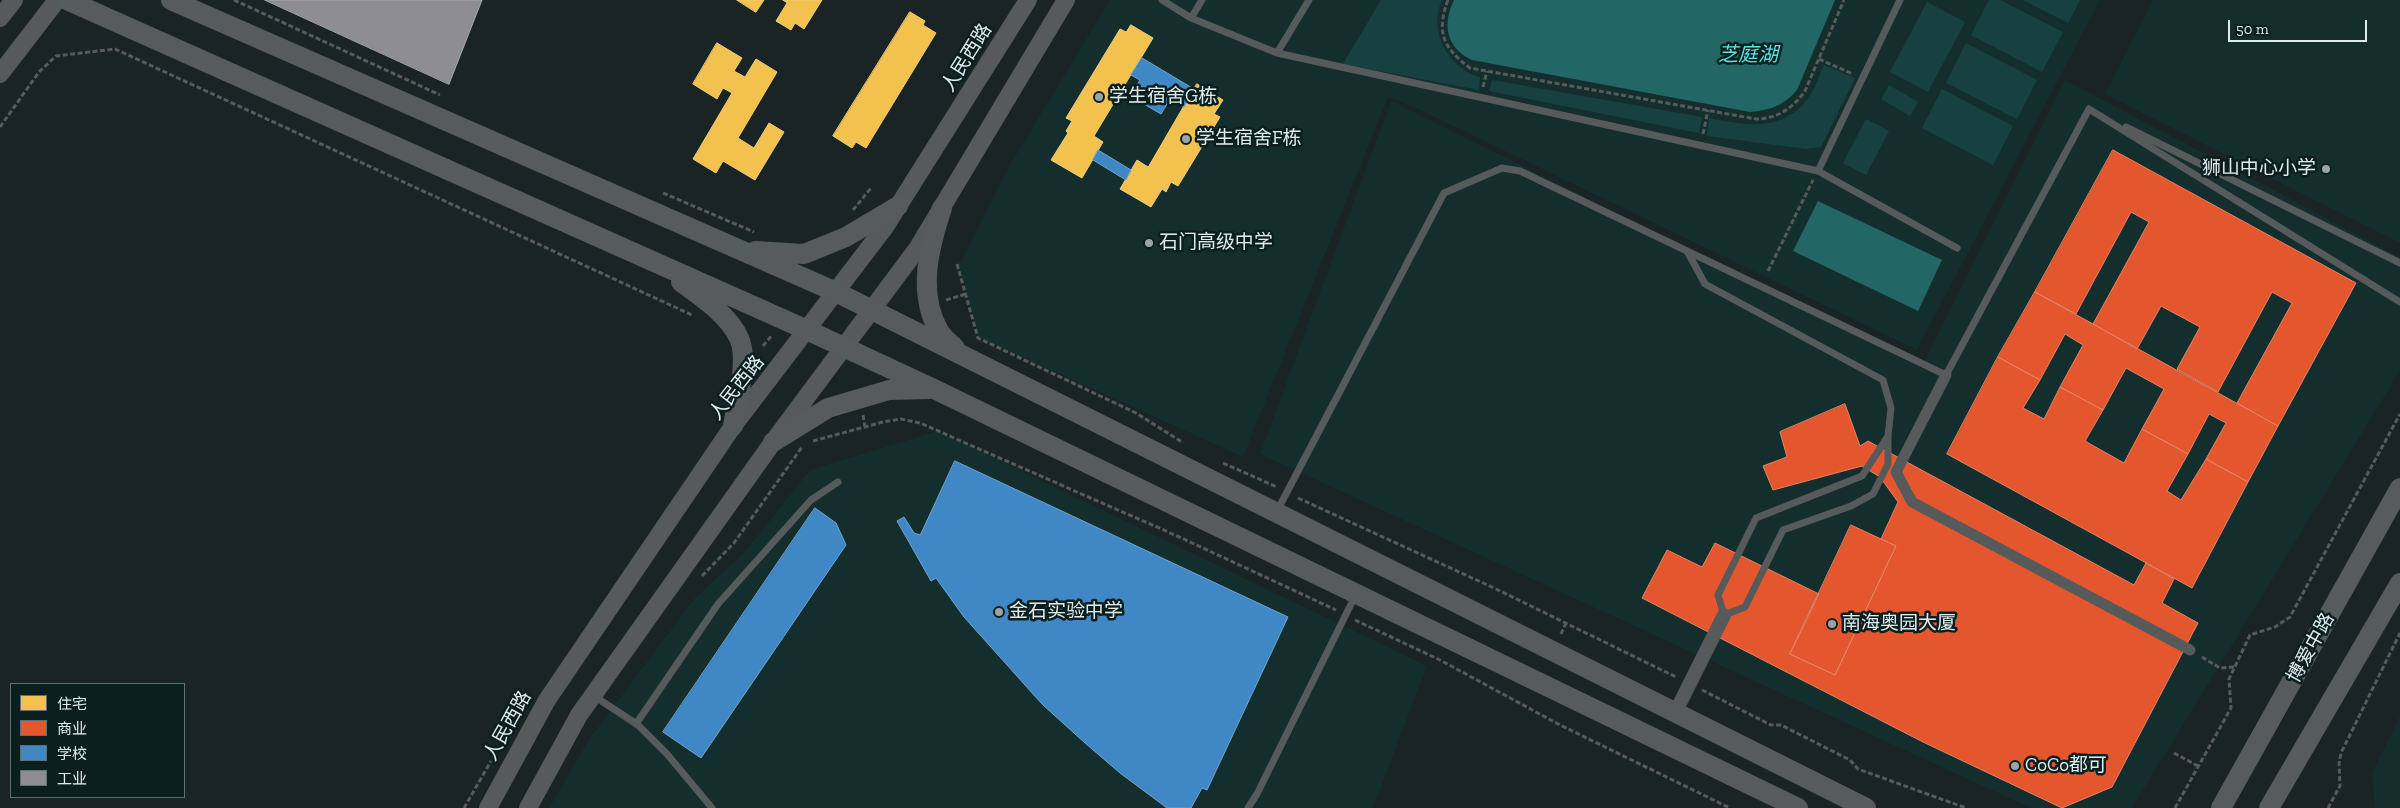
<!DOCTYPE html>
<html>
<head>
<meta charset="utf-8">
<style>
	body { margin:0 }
	#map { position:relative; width:2400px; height:808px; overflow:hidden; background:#1a2424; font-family:"Zilla Slab","Noto Sans SC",serif }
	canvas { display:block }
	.legend { position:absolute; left:10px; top:683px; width:175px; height:115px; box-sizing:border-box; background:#0c1f1f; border:1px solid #617171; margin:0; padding:6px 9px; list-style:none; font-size:15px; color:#e0ebeb }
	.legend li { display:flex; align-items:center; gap:10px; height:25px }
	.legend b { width:25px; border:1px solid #617171 }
	.scale { position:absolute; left:2228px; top:20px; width:139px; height:22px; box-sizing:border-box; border:2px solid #e0ebeb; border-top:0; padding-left:6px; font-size:15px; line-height:18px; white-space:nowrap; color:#e0ebeb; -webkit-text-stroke:4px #0c1f1f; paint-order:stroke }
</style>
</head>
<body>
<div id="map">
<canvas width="2400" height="808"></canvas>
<ul class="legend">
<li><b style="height:14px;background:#f2c14e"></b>住宅</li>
<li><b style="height:14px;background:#e4572e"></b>商业</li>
<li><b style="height:14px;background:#3f88c5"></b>学校</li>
<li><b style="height:14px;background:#8d8d92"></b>工业</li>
</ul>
<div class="scale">50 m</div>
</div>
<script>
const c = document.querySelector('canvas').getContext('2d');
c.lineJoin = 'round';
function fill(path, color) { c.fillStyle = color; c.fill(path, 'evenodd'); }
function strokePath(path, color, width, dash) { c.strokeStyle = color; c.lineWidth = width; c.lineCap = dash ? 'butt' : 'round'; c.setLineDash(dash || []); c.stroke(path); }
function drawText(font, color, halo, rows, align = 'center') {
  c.font = font + ' "Zilla Slab","Noto Sans SC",serif'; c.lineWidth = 5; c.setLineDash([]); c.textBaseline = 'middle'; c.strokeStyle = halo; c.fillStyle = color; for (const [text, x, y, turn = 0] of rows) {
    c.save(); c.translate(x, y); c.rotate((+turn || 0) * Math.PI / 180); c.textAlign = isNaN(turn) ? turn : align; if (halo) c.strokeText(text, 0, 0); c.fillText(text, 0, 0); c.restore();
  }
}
const built = new Path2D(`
	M 1110,0 L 2100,0 L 1917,350 L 1414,107 L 1388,97 L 1243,457 L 979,337 L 959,265 L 1005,173 Z
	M 2153,0 L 2400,0 L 2400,243 L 2105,94 Z
	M 2065,80 L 2400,257 L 2400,371 L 2132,808 L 2031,808 L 1260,454 L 1391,101 L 1923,364 Z
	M 938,431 L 1427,666 L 1373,808 L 549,808 L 590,738 L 695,598 L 744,553 L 810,470 Z
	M 2400,716 L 2400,808 L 2375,808 L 2372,773 Z`);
const green = new Path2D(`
	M 1381,0 L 1442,0 C 1428,30 1448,69 1480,77 L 1479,90 L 1343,64 Z
	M 1989,0 L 2000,0 L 2063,32 L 2042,72 L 1971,35 Z
	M 2023,0 L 2080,0 L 2068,23 Z
	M 1927,2 L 1965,22 L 1928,92 L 1890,72 Z
	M 1966,43 L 2037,80 L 2017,119 L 1946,83 Z
	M 1824,65 L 1855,78 L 1821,147 L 1806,149 L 1707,136 L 1709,118 C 1748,126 1785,133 1811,94 C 1816,85 1820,74 1824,65 Z
	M 1492,80 L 1702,117 L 1699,133 L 1489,91 Z
	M 1889,85 L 1918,102 L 1910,116 L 1881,99 Z
	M 1942,89 L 2013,126 L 1993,165 L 1922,128 Z
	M 1866,119 L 1889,131 L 1866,175 L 1843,163 Z`);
const water = new Path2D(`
	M 1454,0 L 1835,0 L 1797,90 C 1783,106 1770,110 1750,112 L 1472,60 C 1446,48 1442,24 1454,0 Z
	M 1818,201 L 1942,260 L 1918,311 L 1793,251 Z`);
const homes = new Path2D(`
	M 737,0 L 764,0 L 756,12 Z
	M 783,0 L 822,0 L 804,29 L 795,23 L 791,30 L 776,21 L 787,3 Z
	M 910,12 L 925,21 L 923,25 L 936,33 L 866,148 L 856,142 L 852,148 L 833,136 Z
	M 1131,25 L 1153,38 L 1094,136 L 1103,142 L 1082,178 L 1051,160 L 1068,133 L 1066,131 L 1072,121 L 1066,118 L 1120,29 L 1126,32 Z
	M 717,43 L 742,58 L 734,71 L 745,77 L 756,59 L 777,72 L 738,138 L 754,148 L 769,123 L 784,132 L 755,180 L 723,161 L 716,173 L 693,159 L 732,93 L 723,88 L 717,99 L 693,84 Z
	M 1197,84 L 1223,100 L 1214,114 L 1220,117 L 1178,186 L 1171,182 L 1166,192 L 1162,189 L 1151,207 L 1120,189 L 1137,160 L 1148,167 Z`);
const shops = new Path2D(`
	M 2113,150 L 2356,283 L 2278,426 L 2237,403 L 2292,303 L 2272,292 L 2218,392 L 2177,369 L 2200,327 L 2161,306 L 2137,349 L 2093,324 L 2149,222 L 2131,212 L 2076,314 L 2035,292 Z
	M 2035,292 L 2278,426 L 2248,482 L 2206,459 L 2226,423 L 2209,414 L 2188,454 L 2142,429 L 2164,389 L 2126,368 L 2103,410 L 2060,387 L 2083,345 L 2065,334 L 2040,380 L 1998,357 Z
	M 1998,357 L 2040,380 L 2023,408 L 2044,419 L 2060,387 L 2103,410 L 2085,441 L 2124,463 L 2142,429 L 2188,454 L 2167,491 L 2181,500 L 2206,459 L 2248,482 L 2192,588 L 1947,454 Z
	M 1845,404 L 1860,446 L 1868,441 L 2134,585 L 2146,563 L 2174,579 L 2162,603 L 2198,623 L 2112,787 L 2062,808 L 1923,742 L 1642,598 L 1667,550 L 1702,567 L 1715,543 L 1819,594 L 1790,654 L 1835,675 L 1896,546 L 1881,539 L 1898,502 L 1880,477 L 1862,466 L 1773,490 L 1763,466 L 1787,457 L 1780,432 Z
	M 1851,525 L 1896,546 L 1835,675 L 1790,654 Z`);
const schools = new Path2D(`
	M 1142,58 L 1194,89 L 1184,107 L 1170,99 L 1161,114 L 1130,96 L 1140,80 L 1131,75 Z
	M 1098,150 L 1131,170 L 1126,180 L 1093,160 Z
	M 955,461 L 1288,617 L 1207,790 L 1202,788 L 1191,808 L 1167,808 L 1120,773 L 1085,743 L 1042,704 L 964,617 L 936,578 L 931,581 L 897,521 L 904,517 L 914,533 L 920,535 Z
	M 815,508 L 836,523 L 846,545 L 701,758 L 663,732 Z`);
const industry = new Path2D(`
	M 265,0 L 482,0 L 449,84 Z`);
const path = new Path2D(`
	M 234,0 L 440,95
	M 1448,0 C 1436,32 1443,48 1470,68 L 1756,119 C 1777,119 1793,108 1805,91 L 1844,0
	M 1819,59 L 1853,74
	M 1483,87 L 1487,71
	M 0,127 L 39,72 L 56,56 L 115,49 L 692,315
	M 1703,134 L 1708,110
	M 663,193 L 754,232
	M 853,210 L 871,188
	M 957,264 L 978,338 L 1136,413 L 1182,442
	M 1768,271 L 1813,180
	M 946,300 L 966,294
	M 763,346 L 772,335
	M 863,415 L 865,427
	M 813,441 L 883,422 L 901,419 L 920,423 L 1175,535 L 1336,610
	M 1223,463 L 1277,487
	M 1298,498 L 1494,588 L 1676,677
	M 702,576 L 734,543 L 802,447
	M 1355,620 L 1440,660 L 1560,725 L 1730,808
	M 1561,634 L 1566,623
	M 2202,657 L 2220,668 L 2234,667
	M 1702,690 L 1771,725 L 1781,725 L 1850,760 L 1858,769 L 1966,808
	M 2174,753 L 2198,766
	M 464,808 L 491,761
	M 2175,808 L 2231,708 L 2229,679 L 2250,635 L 2275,627 L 2290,617 L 2400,414
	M 2328,808 L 2340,786 L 2339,764 L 2341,753 L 2400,633`);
const service = new Path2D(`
	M 1162,0 L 1191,18 L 1277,53 L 1818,171 L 1900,0
	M 1191,18 L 1202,0
	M 1277,53 L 1309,0
	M 2089,109 L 2400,302
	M 2126,127 L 2400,263
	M 1818,171 L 1957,248
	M 1687,251 L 1705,284 L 1883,380 L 1891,408 L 1888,436 L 1888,464 L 1873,494 L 1851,506 L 1783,530 L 1745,607 L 1724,615 L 1718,595 L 1756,518 L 1862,476 L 1888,436
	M 1277,511 L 1444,193 L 1502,168 L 1520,171 L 1946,375 L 2089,109
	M 594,696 L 638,725 L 667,754 L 712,808
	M 636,724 L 718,604 L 811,500 L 838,482
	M 1248,808 L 1257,794 L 1356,594`);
const pedestrian = new Path2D(`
	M 1946,375 L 1896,472 L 1912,502 L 2190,650`);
const minor = new Path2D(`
	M 1675,713 L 1724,615`);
const tertiary = new Path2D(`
	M 0,18 L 14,0
	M 0,74 L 57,0
	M 488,808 L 547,700 L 733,426 L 885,227 L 1028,0
	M 528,808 L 579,715 L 773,442 L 917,249 L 1066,0`);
const secondary = new Path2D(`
	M 67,0 L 807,330 L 934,389 L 1798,808
	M 171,0 L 836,292 L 1866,808
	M 942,208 C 929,247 917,293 939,331 C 943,338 950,343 955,348
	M 755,251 L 804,254 L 846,237 L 898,206
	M 681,282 C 701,297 729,315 739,338 C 749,359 737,403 733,426
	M 773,442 L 828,408 L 889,390 L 929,389
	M 2221,808 L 2400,488
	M 2269,808 L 2400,583`);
const markers = [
	[1099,97,5,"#9ba5a5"],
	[1186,139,5,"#9ba5a5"],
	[2326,169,5,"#9ba5a5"],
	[1149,243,5,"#9ba5a5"],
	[999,612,5,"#9ba5a5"],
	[1832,624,5,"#9ba5a5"],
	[2015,766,5,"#9ba5a5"]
];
const streetNames = [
	["人民西路",967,58,-58],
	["人民西路",737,388,-52],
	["博爱中路",2311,648,-61],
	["人民西路",508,726,-61]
];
const poiNames = [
	["学生宿舍G栋",1109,97],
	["学生宿舍F栋",1196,139],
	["狮山中心小学",2316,169,"right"],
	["石门高级中学",1159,243],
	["金石实验中学",1009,612],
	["南海奥园大厦",1842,624],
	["CoCo都可",2025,766]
];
const waterNames = [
	["芝庭湖",1748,55]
];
fill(built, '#142e2e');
fill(green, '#174141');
fill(water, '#236666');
fill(homes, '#f2c14e');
strokePath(homes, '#edce7d', 1);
fill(shops, '#e4572e');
strokePath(shops, '#e38367', 1);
fill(schools, '#3f88c5');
strokePath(schools, '#6fa6d0', 1);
fill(industry, '#8d8d92');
strokePath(industry, '#a6a9ad', 1);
strokePath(path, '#565a5a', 3, [5, 2.5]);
strokePath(service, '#565a5a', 7);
strokePath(pedestrian, '#565a5a', 11);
strokePath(minor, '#565a5a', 14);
strokePath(tertiary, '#565a5a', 18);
strokePath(secondary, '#565b5b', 20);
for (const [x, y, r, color] of markers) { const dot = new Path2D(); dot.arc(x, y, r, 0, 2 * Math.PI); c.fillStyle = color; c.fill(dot); strokePath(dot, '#0c1f1f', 2); }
drawText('19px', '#e0ebeb', '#0c1f1f', streetNames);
drawText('19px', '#e0ebeb', '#0c1f1f', poiNames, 'left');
drawText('italic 20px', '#5be3e3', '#0c1f1f', waterNames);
</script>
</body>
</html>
